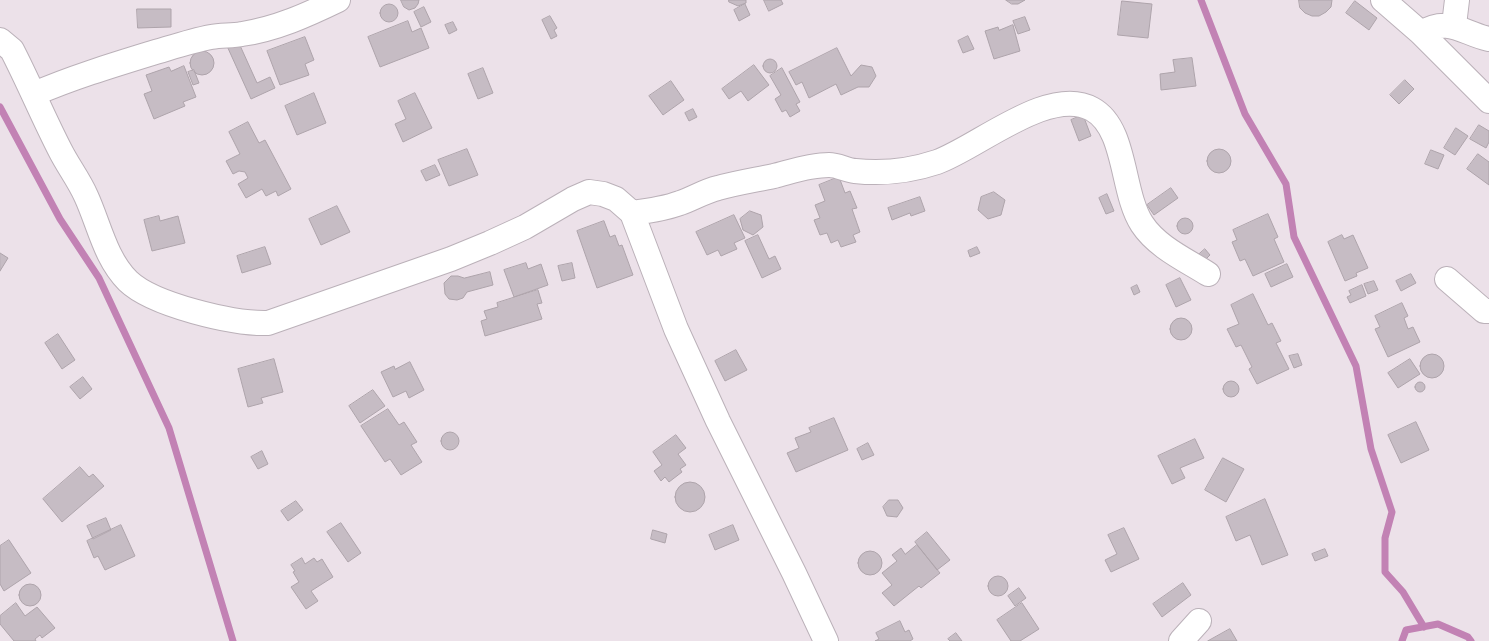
<!DOCTYPE html>
<html>
<head>
<meta charset="utf-8">
<style>
	body { margin:0 }
	canvas { display:block; background:#ece1e9 }
</style>
</head>
<body>
<canvas width="1489" height="641"></canvas>
<script>
const c = document.querySelector('canvas').getContext('2d');
c.lineJoin = 'round';
function strokePath(path, color, width, dash) { c.strokeStyle = color; c.lineWidth = width; c.lineCap = dash ? 'butt' : 'round'; c.setLineDash(dash || []); c.stroke(path); }
function fill(path, color) { c.fillStyle = color; c.fill(path, 'evenodd'); }
const stream = new Path2D(`
	M 1201,0 L 1245,114 L 1286,184 L 1294,237 L 1356,366 L 1371,449 L 1392,512 L 1385,538 L 1385,572 L 1403,592 L 1424,627
	M 0,107 L 60,219 L 99,278 L 169,428 L 233,641
	M 1402,641 L 1406,630 L 1438,624 L 1468,637 L 1471,641`);
const building = new Path2D(`
	M 401,0 L 419,0 L 418,4 L 415,8 L 409,10 L 404,7 Z
	M 729,0 L 746,0 L 746,3 L 738,6 L 729,2 Z
	M 764,0 L 781,0 L 783,4 L 769,11 Z
	M 1006,0 L 1025,0 L 1018,4 L 1012,4 Z
	M 1299,0 L 1332,0 L 1331,7 L 1326,12 L 1319,16 L 1312,16 L 1305,13 L 1300,8 Z
	M 1122,1 L 1152,4 L 1148,38 L 1118,35 Z
	M 1355,1 L 1377,18 L 1369,30 L 1346,13 Z
	M 745,4 L 750,15 L 739,21 L 734,10 Z
	M380 13a9 9 0 1 1 18 0a9 9 0 1 1-18 0Z
	M 424,7 L 431,22 L 421,27 L 414,12 Z
	M 137,9 L 171,9 L 171,27 L 138,28 Z
	M 550,16 L 557,28 L 554,30 L 557,36 L 551,39 L 542,20 Z
	M 1025,17 L 1030,30 L 1018,34 L 1013,21 Z
	M 408,21 L 412,32 L 421,28 L 429,48 L 380,67 L 368,37 Z
	M 453,22 L 457,30 L 449,34 L 445,25 Z
	M 1013,25 L 1020,51 L 994,59 L 985,31 L 998,27 L 999,30 Z
	M 968,36 L 974,49 L 963,53 L 958,41 Z
	M 305,37 L 314,60 L 305,64 L 309,75 L 280,85 L 267,51 Z
	M 238,41 L 257,83 L 270,77 L 275,88 L 251,99 L 227,46 Z
	M 837,48 L 851,76 L 861,65 L 872,67 L 876,76 L 869,87 L 858,87 L 841,95 L 836,84 L 809,98 L 802,82 L 796,85 L 789,72 Z
	M190 63a12 12 0 1 1 24 0a12 12 0 1 1-24 0Z
	M 1192,58 L 1196,86 L 1161,90 L 1160,74 L 1175,72 L 1173,60 Z
	M763 66a7 7 0 1 1 14 0a7 7 0 1 1-14 0Z
	M 754,65 L 769,85 L 748,101 L 741,91 L 729,99 L 722,89 Z
	M 184,66 L 196,97 L 183,102 L 185,106 L 154,119 L 144,94 L 152,91 L 146,75 L 169,67 L 171,71 Z
	M 483,68 L 493,93 L 478,99 L 468,74 Z
	M 782,68 L 800,102 L 796,104 L 800,111 L 790,117 L 786,110 L 782,112 L 775,99 L 781,95 L 770,76 Z
	M 194,70 L 199,83 L 193,85 L 188,72 Z
	M 1405,80 L 1414,89 L 1399,104 L 1390,95 Z
	M 671,81 L 684,100 L 663,115 L 649,96 Z
	M 314,93 L 326,123 L 297,135 L 285,106 Z
	M 415,93 L 432,128 L 403,142 L 395,124 L 406,119 L 398,101 Z
	M 693,109 L 697,117 L 689,121 L 685,113 Z
	M 1083,115 L 1091,136 L 1079,141 L 1071,120 Z
	M 248,122 L 259,143 L 265,140 L 291,189 L 278,196 L 276,191 L 266,196 L 262,189 L 246,198 L 238,184 L 248,178 L 245,172 L 239,171 L 233,174 L 226,161 L 240,154 L 229,132 Z
	M 1479,125 L 1489,131 L 1489,142 L 1486,148 L 1470,139 Z
	M 1456,128 L 1468,136 L 1455,155 L 1444,148 Z
	M1207 161a12 12 0 1 1 24 0a12 12 0 1 1-24 0Z
	M 467,149 L 478,175 L 449,186 L 438,160 Z
	M 1431,150 L 1444,155 L 1438,169 L 1425,164 Z
	M 1478,154 L 1489,162 L 1489,185 L 1467,169 Z
	M 435,165 L 440,175 L 426,181 L 421,171 Z
	M 839,177 L 845,193 L 850,191 L 857,208 L 852,209 L 860,232 L 853,235 L 856,242 L 841,247 L 838,240 L 831,243 L 827,233 L 820,235 L 814,220 L 820,218 L 815,205 L 825,201 L 819,185 Z
	M 1171,188 L 1178,198 L 1154,215 L 1147,205 Z
	M 994,192 L 1005,200 L 1001,215 L 988,219 L 978,210 L 981,197 Z
	M 1107,194 L 1114,211 L 1106,214 L 1099,198 Z
	M 920,197 L 925,211 L 911,216 L 910,213 L 892,220 L 888,208 Z
	M 337,206 L 350,232 L 321,245 L 309,219 Z
	M 750,211 L 761,215 L 763,227 L 753,235 L 743,230 L 740,219 Z
	M 1268,214 L 1278,237 L 1274,239 L 1284,262 L 1253,276 L 1245,259 L 1240,261 L 1232,242 L 1237,240 L 1233,230 Z
	M 734,215 L 745,238 L 734,243 L 737,249 L 721,256 L 718,250 L 707,255 L 696,232 Z
	M 159,216 L 160,221 L 178,216 L 185,243 L 152,251 L 144,220 Z
	M1177 226a8 8 0 1 1 16 0a8 8 0 1 1-16 0Z
	M 604,221 L 610,237 L 615,235 L 619,246 L 622,245 L 633,275 L 597,288 L 577,231 Z
	M 758,235 L 769,259 L 775,256 L 781,269 L 762,278 L 745,241 Z
	M 1342,235 L 1344,239 L 1353,235 L 1368,268 L 1356,273 L 1357,276 L 1345,281 L 1328,242 Z
	M 265,247 L 271,264 L 242,273 L 237,256 Z
	M 977,247 L 980,253 L 970,257 L 968,251 Z
	M 1205,249 L 1210,255 L 1202,263 L 1196,257 Z
	M 0,253 L 8,258 L 0,271 Z
	M 526,263 L 528,269 L 541,264 L 548,285 L 514,297 L 504,270 Z
	M 572,263 L 575,278 L 562,281 L 558,266 Z
	M 1287,264 L 1293,277 L 1271,287 L 1265,274 Z
	M 490,272 L 493,285 L 467,292 L 463,298 L 457,300 L 449,299 L 445,294 L 444,283 L 451,276 L 458,276 L 464,278 Z
	M 1411,274 L 1416,283 L 1401,291 L 1396,281 Z
	M 1180,278 L 1191,300 L 1176,307 L 1166,285 Z
	M 1374,281 L 1378,290 L 1368,294 L 1364,284 Z
	M 1137,285 L 1140,292 L 1134,295 L 1131,288 Z
	M 1362,285 L 1366,296 L 1350,303 L 1347,297 L 1351,295 L 1349,291 Z
	M 538,290 L 542,303 L 537,304 L 542,319 L 485,336 L 481,321 L 487,319 L 484,311 L 498,307 L 497,303 Z
	M 1253,294 L 1268,325 L 1272,323 L 1281,341 L 1276,343 L 1289,369 L 1257,384 L 1249,369 L 1252,367 L 1241,345 L 1236,347 L 1227,329 L 1239,324 L 1231,305 Z
	M 1402,303 L 1408,316 L 1404,318 L 1408,329 L 1413,327 L 1420,342 L 1388,357 L 1375,329 L 1380,327 L 1375,316 Z
	M1170 329a11 11 0 1 1 22 0a11 11 0 1 1-22 0Z
	M 58,334 L 75,360 L 62,369 L 45,343 Z
	M 736,350 L 747,370 L 725,381 L 715,361 Z
	M1420 366a12 12 0 1 1 24 0a12 12 0 1 1-24 0Z
	M 1298,354 L 1302,365 L 1294,368 L 1289,356 Z
	M 274,359 L 283,392 L 261,398 L 263,403 L 248,407 L 238,369 Z
	M 1410,359 L 1420,374 L 1398,388 L 1388,373 Z
	M 410,362 L 424,390 L 409,398 L 406,391 L 393,397 L 381,372 L 394,366 L 395,369 Z
	M 83,377 L 92,389 L 80,399 L 70,387 Z
	M1223 389a8 8 0 1 1 16 0a8 8 0 1 1-16 0Z
	M1415 387a5 5 0 1 1 10 0a5 5 0 1 1-10 0Z
	M 373,390 L 385,406 L 360,423 L 349,406 Z
	M 388,409 L 399,425 L 404,422 L 417,442 L 411,445 L 422,462 L 401,475 L 390,459 L 385,462 L 361,426 Z
	M 834,418 L 848,450 L 796,472 L 787,453 L 799,448 L 795,438 L 811,432 L 809,428 Z
	M 1416,422 L 1429,450 L 1401,463 L 1388,435 Z
	M441 441a9 9 0 1 1 18 0a9 9 0 1 1-18 0Z
	M 676,435 L 686,448 L 678,454 L 686,465 L 680,469 L 682,472 L 669,482 L 665,477 L 661,481 L 654,471 L 662,465 L 653,452 Z
	M 1195,439 L 1204,458 L 1180,468 L 1185,478 L 1172,484 L 1158,456 Z
	M 868,443 L 874,455 L 862,460 L 857,449 Z
	M 262,451 L 268,464 L 258,469 L 251,457 Z
	M 1223,458 L 1244,469 L 1226,502 L 1205,490 Z
	M 80,467 L 89,477 L 93,474 L 104,486 L 62,522 L 43,499 Z
	M675 497a15 15 0 1 1 30 0a15 15 0 1 1-30 0Z
	M 1265,499 L 1288,555 L 1262,565 L 1250,535 L 1236,541 L 1226,517 Z
	M 889,500 L 898,500 L 903,508 L 897,517 L 887,516 L 883,507 Z
	M 296,501 L 303,510 L 288,521 L 281,511 Z
	M 106,518 L 111,530 L 93,539 L 87,526 Z
	M 341,523 L 361,553 L 348,562 L 327,532 Z
	M 121,525 L 135,556 L 105,570 L 98,556 L 94,558 L 87,541 Z
	M 733,525 L 739,540 L 715,550 L 709,535 Z
	M 1124,528 L 1139,559 L 1111,572 L 1105,560 L 1117,554 L 1108,535 Z
	M 653,530 L 667,534 L 665,543 L 651,539 Z
	M 927,532 L 950,560 L 937,570 L 915,542 Z
	M 9,540 L 31,573 L 4,591 L 0,584 L 0,546 Z
	M 917,545 L 940,573 L 921,588 L 919,586 L 894,606 L 882,593 L 892,585 L 882,573 L 897,561 L 892,555 L 901,548 L 905,554 Z
	M 1325,549 L 1328,556 L 1315,561 L 1312,554 Z
	M858 563a12 12 0 1 1 24 0a12 12 0 1 1-24 0Z
	M 302,558 L 305,564 L 314,558 L 317,562 L 322,559 L 333,577 L 311,591 L 318,601 L 306,609 L 291,587 L 299,582 L 293,572 L 295,571 L 291,565 Z
	M988 586a10 10 0 1 1 20 0a10 10 0 1 1-20 0Z
	M 1183,583 L 1191,595 L 1162,617 L 1153,604 Z
	M19 595a11 11 0 1 1 22 0a11 11 0 1 1-22 0Z
	M 1019,588 L 1026,598 L 1015,606 L 1008,596 Z
	M 16,603 L 25,616 L 37,607 L 55,628 L 42,638 L 40,635 L 35,639 L 36,641 L 14,641 L 0,624 L 0,616 Z
	M 1022,603 L 1039,629 L 1020,641 L 1011,641 L 997,620 Z
	M 900,621 L 905,632 L 909,630 L 913,639 L 910,641 L 875,641 L 879,639 L 876,633 Z
	M 1230,629 L 1237,641 L 1208,641 Z
	M 956,633 L 962,641 L 950,641 L 948,639 Z`);
const minor = new Path2D(`
	M 1383,0 L 1421,33 L 1489,101
	M 1454,25 L 1457,0
	M 1421,33 C 1449,16 1462,33 1489,39
	M 0,40 L 12,50 C 29,83 43,117 60,150 C 68,166 79,180 86,196 C 99,224 105,258 128,281 C 153,305 233,324 268,323 L 451,259 L 490,243 L 525,227 L 573,199 L 589,192 L 603,194 L 616,199 L 632,213 L 676,329 L 718,421 L 794,573 L 826,641
	M 34,94 C 71,78 110,66 149,54 C 170,48 190,41 211,37 C 221,35 232,36 242,34 C 276,29 307,15 338,0
	M 632,213 C 648,211 664,209 680,203 C 692,199 705,191 718,188 C 736,183 755,180 774,176 C 786,173 798,169 810,167 C 816,166 823,165 829,165 C 838,165 846,170 855,171 C 883,174 910,171 937,162 C 977,148 1049,85 1092,109 C 1127,128 1121,192 1142,224 C 1157,247 1186,260 1208,274
	M 1447,279 L 1484,311 L 1489,311
	M 1181,641 L 1199,621`);
strokePath(stream, '#c282b4', 7);
fill(building, '#c6bcc4');
strokePath(building, '#aea4ab', 1);
strokePath(minor, '#bbb1b9', 26);
strokePath(minor, '#fff', 24);
</script>
</body>
</html>
